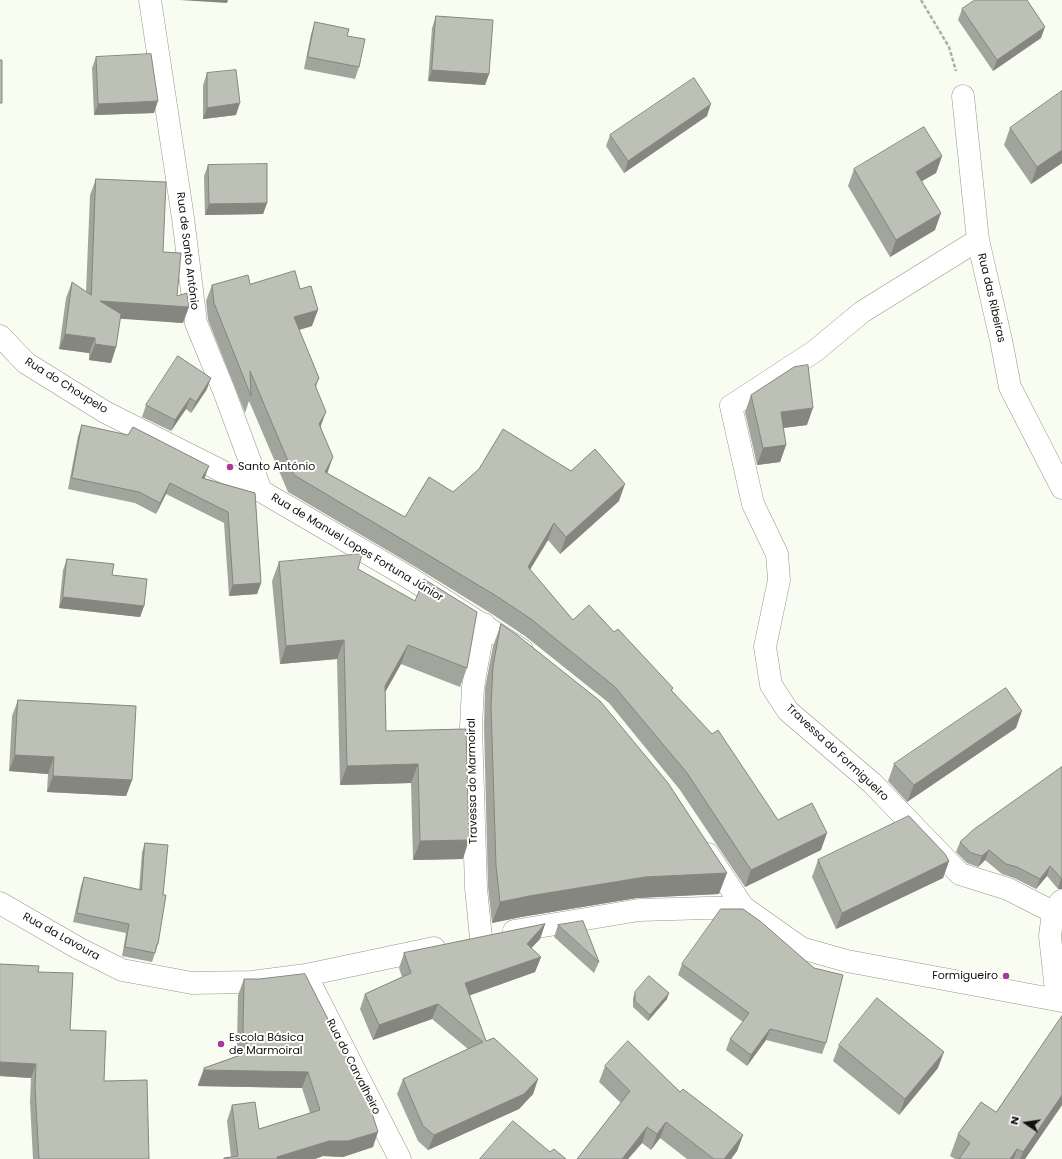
<!DOCTYPE html>
<html>
<head>
<meta charset="utf-8">
<style>
	body { margin:0 }
	#map { position:relative; width:1062px; height:1159px; overflow:hidden; background:#f8fcf1; font-family:Poppins,sans-serif }
	canvas { display:block }
	.north { position:absolute; left:1006px; top:1103px; width:40px; height:40px; -webkit-text-stroke:3px #fff; paint-order:stroke; rotate:283deg; font-size:11px; font-weight:700; line-height:16px; text-align:center; color:#10110e }
	.north::after { content:''; display:block; margin:auto; width:14px; height:18px; background:#10110e; clip-path:polygon(50% 0,100% 100%,50% 72%,0 100%) }
</style>
</head>
<body>
<div id="map">
<canvas width="1062" height="1159"></canvas>
<div class="north">N</div>
</div>
<script>
const c = document.querySelector('canvas').getContext('2d');
c.lineJoin = 'round';
function strokePath(path, color, width, dash) { c.strokeStyle = color; c.lineWidth = width; c.lineCap = dash ? 'butt' : 'round'; c.setLineDash(dash || []); c.stroke(path); }
function fill(path, color) { c.fillStyle = color; c.fill(path, 'evenodd'); }
function drawText(font, color, halo, rows, align = 'center') {
  c.font = font + ' Poppins,sans-serif'; c.lineWidth = 4; c.setLineDash([]); c.textBaseline = 'middle'; c.strokeStyle = halo; c.fillStyle = color; for (const [text, x, y, turn = 0] of rows) {
    c.save(); c.translate(x, y); c.rotate((+turn || 0) * Math.PI / 180); c.textAlign = isNaN(turn) ? turn : align; if (halo) c.strokeText(text, 0, 0); c.fillText(text, 0, 0); c.restore();
  }
}
const path = new Path2D(`
	M 921,0 L 949,47 L 956,71`);
const minor = new Path2D(`
	M 150,0 L 183,218 L 196,323 L 224,391 L 261,491
	M 963,96 L 978,240 L 1001,340 L 1010,387 L 1062,488
	M 978,240 L 862,312 L 815,351 L 731,406 L 753,504 L 777,554 L 779,580 L 765,647 L 771,685 L 788,711 L 872,783 L 960,874 L 1008,889 L 1053,912
	M 0,336 L 26,363 L 105,412 L 261,491 L 408,577 L 522,650
	M 708,854 L 743,907 L 801,948 L 847,961 L 1062,1001
	M 0,903 L 78,948 L 122,970 L 192,983 L 252,982 L 306,975 L 434,948
	M 514,931 L 639,910 L 743,907
	M 481,938 L 476,888 L 471,727 L 473,687 L 484,624
	M 306,975 L 400,1159
	M 1057,1000 L 1050,936 L 1053,912 L 1061,901`);
const wall = new Path2D(`
	M 962,9 L 1041,38 L 993,71 L 958,20 Z
	M 436,16 L 489,74 L 485,85 L 428,81 L 432,28 Z
	M 315,22 L 347,36 L 359,67 L 355,79 L 304,69 L 311,34 Z
	M 96,57 L 154,113 L 94,115 L 92,68 Z
	M 207,73 L 236,115 L 203,119 L 203,85 Z
	M 707,116 L 624,173 L 606,146 L 610,135 Z
	M 1010,128 L 1062,163 L 1031,184 L 1004,145 Z
	M 942,156 L 936,173 L 922,181 L 935,230 L 890,257 L 848,186 L 854,169 Z
	M 208,165 L 267,203 L 263,214 L 205,215 L 204,176 Z
	M 96,179 L 163,252 L 177,296 L 183,323 L 120,318 L 116,347 L 111,363 L 89,360 L 89,353 L 59,349 L 66,298 L 72,282 L 86,292 L 90,195 Z
	M 250,284 L 300,289 L 312,326 L 299,330 L 319,378 L 316,387 L 327,473 L 405,517 L 453,492 L 619,501 L 560,554 L 548,540 L 530,570 L 573,620 L 614,632 L 673,688 L 672,691 L 778,820 L 821,850 L 745,887 L 680,790 L 609,703 L 525,636 L 492,614 L 414,566 L 288,492 L 249,401 L 245,413 L 208,320 L 206,301 L 212,285 Z
	M 207,389 L 191,413 L 186,409 L 171,431 L 142,417 L 146,405 Z
	M 751,395 L 807,425 L 783,428 L 786,445 L 780,462 L 757,465 L 745,412 Z
	M 82,425 L 205,477 L 204,478 L 255,493 L 261,583 L 257,594 L 229,596 L 224,523 L 166,494 L 156,514 L 135,503 L 68,489 L 78,436 Z
	M 67,559 L 112,575 L 144,606 L 140,617 L 59,608 L 63,570 Z
	M 279,562 L 358,569 L 467,668 L 460,687 L 401,664 L 385,692 L 386,731 L 466,729 L 463,859 L 413,860 L 411,783 L 340,785 L 337,659 L 280,664 L 272,581 Z
	M 501,624 L 719,894 L 637,898 L 521,917 L 492,923 L 488,887 L 484,727 L 485,688 L 493,646 Z
	M 18,700 L 132,780 L 126,796 L 47,792 L 48,774 L 9,771 L 12,716 Z
	M 1016,728 L 907,802 L 888,781 L 894,764 Z
	M 1062,767 L 1062,889 L 1058,889 L 1047,876 L 1036,889 L 1014,878 L 1002,874 L 985,860 L 978,867 L 967,863 L 956,852 L 960,842 Z
	M 145,843 L 158,944 L 152,962 L 122,956 L 126,933 L 73,922 L 81,886 L 84,877 L 139,890 L 142,852 Z
	M 818,860 L 949,861 L 943,878 L 836,929 L 812,877 Z
	M 545,924 L 540,939 L 531,948 L 541,957 L 535,972 L 469,995 L 486,1041 L 538,1079 L 533,1094 L 519,1109 L 428,1150 L 418,1141 L 397,1094 L 403,1079 L 468,1049 L 432,1019 L 373,1040 L 360,1009 L 365,994 L 402,977 L 399,968 L 404,953 Z
	M 558,925 L 599,962 L 594,973 L 554,937 Z
	M 0,964 L 38,972 L 70,1030 L 104,1081 L 149,1159 L 33,1159 L 30,1102 L 31,1078 L 0,1076 Z
	M 682,964 L 826,1043 L 822,1054 L 766,1040 L 747,1066 L 726,1050 L 730,1039 L 743,1022 L 678,975 Z
	M 244,979 L 373,1147 L 343,1157 L 323,1156 L 315,1159 L 223,1159 L 224,1158 L 231,1157 L 227,1121 L 232,1105 L 259,1129 L 310,1113 L 302,1088 L 198,1086 L 198,1084 L 204,1068 L 240,1055 L 237,1046 L 238,995 Z
	M 635,992 L 667,999 L 648,1021 L 633,1007 L 633,998 Z
	M 839,1045 L 938,1068 L 899,1115 L 833,1061 Z
	M 605,1066 L 680,1092 L 743,1135 L 737,1151 L 731,1159 L 687,1159 L 660,1138 L 651,1150 L 642,1143 L 628,1159 L 577,1159 L 621,1103 L 599,1082 Z
	M 1062,1105 L 1025,1159 L 955,1159 L 950,1156 L 958,1134 L 996,1112 Z`);
const shadedWall = new Path2D(`
	M 180,0 L 228,0 L 227,3 Z
	M 1045,27 L 1041,38 L 993,71 L 997,60 Z
	M 432,70 L 489,74 L 485,85 L 428,81 Z
	M 158,101 L 154,113 L 94,115 L 98,104 Z
	M 240,103 L 236,115 L 203,119 L 207,108 Z
	M 711,104 L 707,116 L 624,173 L 628,161 Z
	M 1062,150 L 1062,163 L 1031,184 L 1037,167 Z
	M 942,156 L 936,173 L 910,188 L 916,172 Z
	M 267,203 L 263,214 L 205,215 L 209,204 Z
	M 941,213 L 935,230 L 890,257 L 896,240 Z
	M 100,301 L 189,307 L 183,323 L 95,317 Z
	M 318,310 L 312,326 L 288,333 L 294,317 Z
	M 65,334 L 95,338 L 89,353 L 59,349 Z
	M 95,344 L 116,347 L 111,363 L 89,360 Z
	M 211,378 L 207,389 L 191,413 L 196,402 Z
	M 190,398 L 186,409 L 171,431 L 175,420 Z
	M 813,408 L 807,425 L 775,429 L 781,412 Z
	M 326,412 L 320,428 L 319,424 Z
	M 786,445 L 780,462 L 757,465 L 763,448 Z
	M 333,457 L 327,474 L 325,472 Z
	M 209,466 L 205,477 L 198,489 L 202,478 Z
	M 170,483 L 166,494 L 156,514 L 160,503 Z
	M 625,484 L 619,501 L 560,554 L 566,537 Z
	M 554,523 L 548,540 L 521,584 L 528,567 Z
	M 261,583 L 257,594 L 229,596 L 233,585 Z
	M 63,597 L 144,606 L 140,617 L 59,608 Z
	M 344,640 L 337,659 L 280,664 L 286,646 Z
	M 408,645 L 401,664 L 378,705 L 385,686 Z
	M 1022,711 L 1016,728 L 907,802 L 914,785 Z
	M 15,755 L 54,757 L 48,774 L 9,771 Z
	M 418,764 L 411,783 L 340,785 L 347,766 Z
	M 53,776 L 132,780 L 126,796 L 47,792 Z
	M 827,833 L 821,850 L 745,887 L 751,870 Z
	M 469,840 L 463,859 L 413,860 L 420,841 Z
	M 989,850 L 985,860 L 978,867 L 982,856 Z
	M 949,861 L 943,878 L 836,929 L 842,913 Z
	M 1050,866 L 1047,876 L 1036,889 L 1040,879 Z
	M 727,873 L 719,894 L 637,898 L 521,917 L 492,923 L 500,902 L 529,896 L 645,877 Z
	M 1061,879 L 1062,879 L 1062,889 L 1058,889 Z
	M 545,924 L 540,939 L 521,959 L 527,944 Z
	M 541,957 L 535,972 L 460,999 L 465,983 Z
	M 669,993 L 667,999 L 648,1021 L 650,1015 Z
	M 438,1004 L 432,1019 L 373,1040 L 379,1025 Z
	M 770,1029 L 766,1040 L 747,1066 L 751,1055 Z
	M 944,1052 L 938,1068 L 899,1115 L 905,1099 Z
	M 0,1062 L 36,1064 L 31,1078 L 0,1076 Z
	M 204,1070 L 308,1072 L 302,1088 L 198,1086 Z
	M 538,1079 L 533,1094 L 519,1109 L 428,1150 L 434,1135 Z
	M 1062,1095 L 1062,1105 L 1025,1159 L 1020,1159 L 1023,1152 Z
	M 666,1122 L 660,1138 L 651,1150 L 657,1134 Z
	M 647,1127 L 642,1143 L 628,1159 L 622,1159 Z
	M 378,1132 L 373,1147 L 343,1157 L 323,1156 L 315,1159 L 276,1159 L 277,1157 L 329,1141 Z
	M 743,1135 L 737,1151 L 731,1159 L 724,1159 Z
	M 1017,1149 L 1014,1159 L 1010,1159 Z`);
const building = new Path2D(`
	M 975,0 L 1027,0 L 1045,27 L 997,60 L 962,9 Z
	M 436,16 L 493,20 L 489,74 L 432,70 Z
	M 315,22 L 349,29 L 347,36 L 365,39 L 359,67 L 308,57 Z
	M 151,54 L 158,101 L 98,104 L 96,57 Z
	M 0,60 L 2,60 L 2,103 L 0,103 Z
	M 236,70 L 240,103 L 207,108 L 207,73 Z
	M 694,78 L 711,104 L 628,161 L 610,135 Z
	M 1062,91 L 1062,150 L 1037,167 L 1010,128 Z
	M 924,127 L 942,156 L 916,172 L 941,213 L 896,240 L 854,169 Z
	M 267,164 L 267,203 L 209,204 L 208,165 Z
	M 96,179 L 166,182 L 163,252 L 181,253 L 177,296 L 187,293 L 189,307 L 100,301 L 121,314 L 116,347 L 95,344 L 95,338 L 65,334 L 72,282 L 91,295 Z
	M 295,271 L 300,289 L 311,286 L 318,310 L 294,317 L 319,378 L 315,385 L 326,412 L 319,424 L 333,457 L 325,472 L 405,517 L 429,477 L 453,492 L 479,469 L 503,429 L 571,471 L 595,449 L 625,484 L 566,537 L 554,523 L 528,567 L 573,620 L 589,605 L 614,632 L 618,629 L 673,688 L 671,690 L 712,734 L 718,730 L 778,820 L 812,803 L 827,833 L 751,870 L 687,773 L 615,687 L 531,619 L 498,597 L 420,550 L 294,475 L 250,371 L 251,396 L 214,303 L 212,285 L 248,275 L 250,284 Z
	M 178,356 L 211,378 L 196,402 L 190,398 L 175,420 L 146,405 Z
	M 808,365 L 813,408 L 781,412 L 786,445 L 763,448 L 751,395 L 794,367 Z
	M 82,425 L 128,435 L 133,427 L 209,466 L 202,478 L 255,493 L 261,583 L 233,585 L 228,512 L 170,483 L 160,503 L 139,492 L 72,478 Z
	M 362,554 L 358,569 L 415,601 L 424,579 L 477,612 L 467,668 L 408,645 L 385,686 L 386,731 L 466,729 L 469,840 L 420,841 L 418,764 L 347,766 L 344,640 L 286,646 L 279,562 Z
	M 67,559 L 114,564 L 112,575 L 147,579 L 144,606 L 63,597 Z
	M 501,624 L 517,635 L 600,701 L 668,783 L 727,873 L 645,877 L 529,896 L 500,902 L 496,866 L 491,706 L 493,667 Z
	M 1006,688 L 1022,711 L 914,785 L 894,764 Z
	M 18,700 L 136,706 L 132,780 L 53,776 L 54,757 L 15,755 Z
	M 1062,767 L 1062,879 L 1050,866 L 1040,879 L 1017,867 L 1006,864 L 989,850 L 982,856 L 971,853 L 960,842 L 973,830 Z
	M 909,816 L 945,854 L 949,861 L 842,913 L 818,860 Z
	M 145,843 L 168,845 L 163,895 L 166,895 L 158,944 L 157,944 L 155,953 L 125,947 L 129,924 L 77,913 L 84,877 L 141,890 Z
	M 721,909 L 743,909 L 760,921 L 814,968 L 843,975 L 826,1043 L 770,1029 L 751,1055 L 730,1039 L 749,1013 L 682,964 Z
	M 583,921 L 599,962 L 558,925 Z
	M 545,924 L 527,944 L 541,957 L 465,983 L 486,1041 L 494,1038 L 538,1079 L 524,1094 L 434,1135 L 423,1126 L 403,1079 L 483,1042 L 438,1004 L 379,1025 L 365,994 L 411,973 L 404,953 Z
	M 0,964 L 39,966 L 38,972 L 73,973 L 70,1030 L 106,1031 L 104,1081 L 147,1080 L 149,1159 L 39,1159 L 35,1087 L 36,1064 L 0,1062 Z
	M 305,974 L 366,1094 L 378,1132 L 348,1141 L 329,1141 L 277,1157 L 277,1159 L 224,1159 L 224,1158 L 238,1156 L 232,1105 L 255,1102 L 259,1129 L 320,1110 L 308,1072 L 204,1070 L 204,1068 L 249,1052 L 243,1031 L 244,979 L 259,979 Z
	M 649,976 L 669,993 L 650,1015 L 635,1001 L 635,992 Z
	M 877,998 L 944,1052 L 905,1099 L 839,1045 Z
	M 1062,1016 L 1062,1095 L 1023,1152 L 1017,1149 L 1010,1159 L 959,1159 L 970,1143 L 958,1134 L 981,1102 L 996,1112 Z
	M 628,1041 L 680,1092 L 683,1089 L 743,1135 L 724,1159 L 714,1159 L 666,1122 L 657,1134 L 647,1127 L 622,1159 L 577,1159 L 630,1091 L 605,1066 Z
	M 513,1121 L 550,1152 L 554,1149 L 566,1159 L 480,1159 Z`);
const markers = [
	[230,467,4,"#a53999"],
	[1006,976,4,"#a53999"],
	[221,1044,4,"#a53999"]
];
const streetNames = [
	["Rua de Santo António",187,251,83],
	["Rua das Ribeiras",991,298,77],
	["Rua do Choupelo",66,386,32],
	["Rua de Manuel Lopes Fortuna Júnior",357,548,31],
	["Travessa do Formigueiro",837,753,43],
	["Travessa do Marmoiral",473,781,-91],
	["Rua da Lavoura",61,937,29],
	["Rua do Carvalheiro",353,1067,63]
];
const poiNames = [
	["Santo António",238,467],
	["Formigueiro",998,976,"right"],
	["Escola Básica",229,1038],
	["de Marmoiral",229,1051]
];
strokePath(minor, '#93978c', 23);
strokePath(path, '#adb0a8', 2.5, [4, 2]);
strokePath(minor, '#fff', 22);
fill(wall, '#a2a59c');
fill(shadedWall, '#84867f');
fill(building, '#bcc0b5');
strokePath(building, '#84867f', 1);
for (const [x, y, r, color] of markers) { const dot = new Path2D(); dot.arc(x, y, r, 0, 2 * Math.PI); c.fillStyle = color; c.fill(dot); strokePath(dot, '#fff', 1.5); }
drawText('11px', '#10110e', '#fff', streetNames);
drawText('11px', '#10110e', '#fff', poiNames, 'left');
</script>
</body>
</html>
